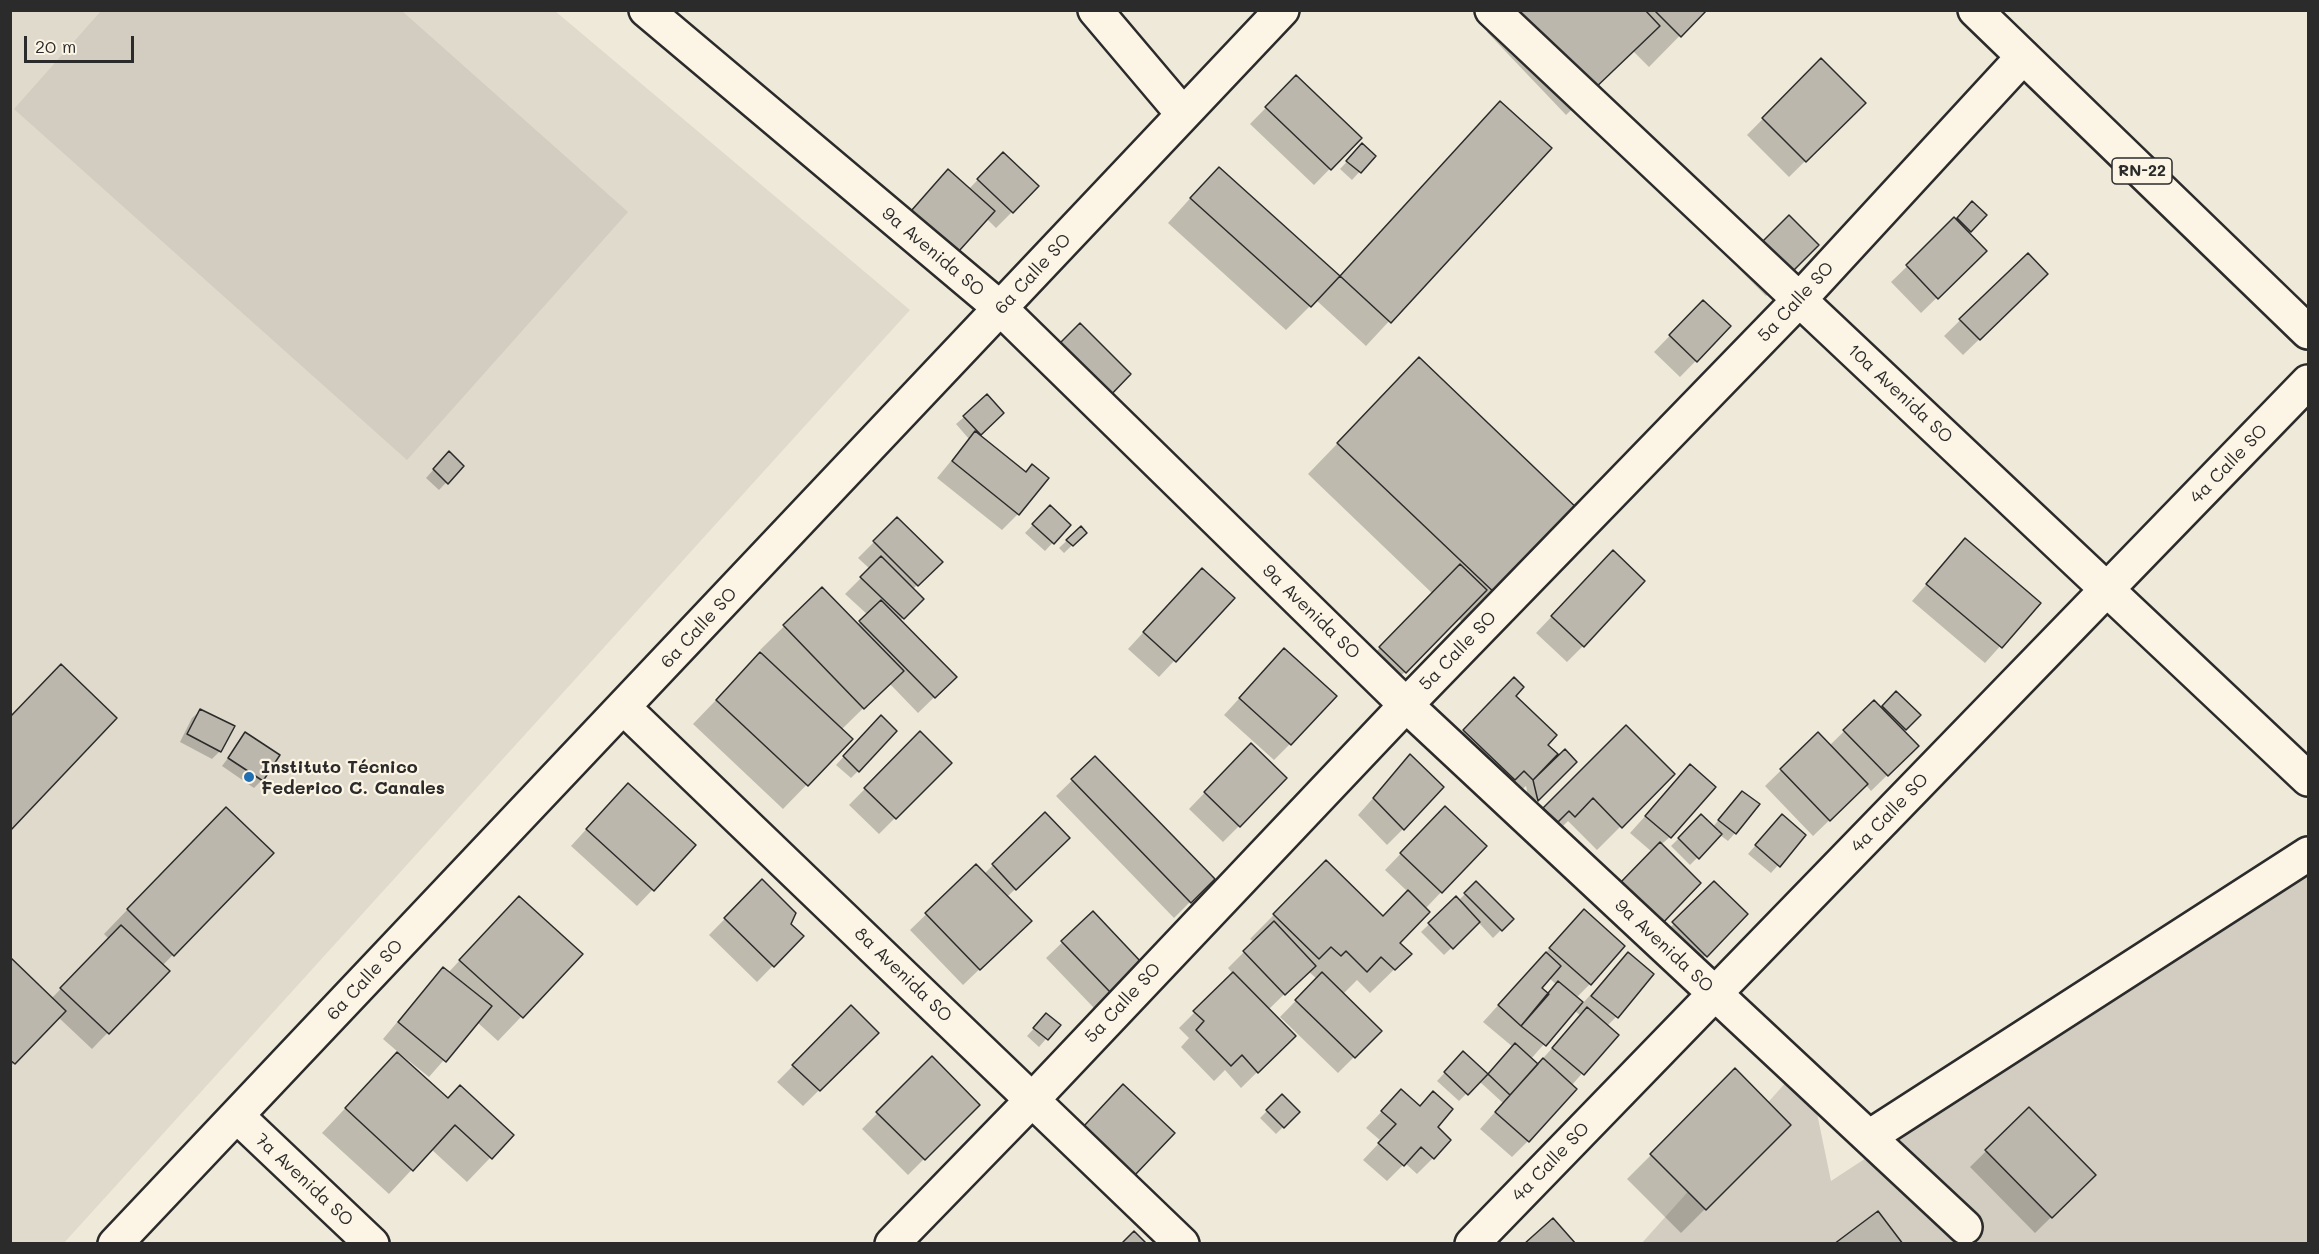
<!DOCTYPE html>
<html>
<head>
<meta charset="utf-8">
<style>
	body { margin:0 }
	#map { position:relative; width:2319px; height:1254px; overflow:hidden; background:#efe9da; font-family:Mali,sans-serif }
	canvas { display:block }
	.frame { position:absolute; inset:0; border:12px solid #2b2b2b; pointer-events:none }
	.scale { position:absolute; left:24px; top:36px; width:110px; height:27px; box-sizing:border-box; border:3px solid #2b2b2b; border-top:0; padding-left:8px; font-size:18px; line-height:21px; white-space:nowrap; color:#2b2b2b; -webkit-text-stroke:4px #fcf5e5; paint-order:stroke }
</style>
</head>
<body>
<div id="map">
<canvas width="2319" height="1254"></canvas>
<div class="frame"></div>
<div class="scale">20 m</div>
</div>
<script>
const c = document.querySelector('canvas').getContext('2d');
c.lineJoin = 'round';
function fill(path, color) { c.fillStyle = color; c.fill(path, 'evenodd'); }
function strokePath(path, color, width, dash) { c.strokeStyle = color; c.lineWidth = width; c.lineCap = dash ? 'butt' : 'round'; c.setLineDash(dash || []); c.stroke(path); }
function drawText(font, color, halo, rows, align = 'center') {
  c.font = font + ' Mali,sans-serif'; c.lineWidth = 4.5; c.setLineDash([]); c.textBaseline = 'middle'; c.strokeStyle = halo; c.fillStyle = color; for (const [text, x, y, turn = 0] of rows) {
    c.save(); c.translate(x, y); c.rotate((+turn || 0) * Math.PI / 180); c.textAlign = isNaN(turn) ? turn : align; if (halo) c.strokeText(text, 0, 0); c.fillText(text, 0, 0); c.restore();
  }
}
const built = new Path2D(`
	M 10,11 L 555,11 L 910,310 L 63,1244 L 10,1243 Z`);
const green = new Path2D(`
	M 101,11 L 402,11 L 628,212 L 407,460 L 14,109 Z
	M 2308,869 L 2308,1243 L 1641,1244 L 1806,1060 L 1831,1181 Z`);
const shadow = new Path2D(`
	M 1509,10 L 1705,10 L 1649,67 L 1633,51 L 1566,115 L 1487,32 Z
	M 1821,60 L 1864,103 L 1789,177 L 1747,135 Z
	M 1296,77 L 1360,138 L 1314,185 L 1250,124 Z
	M 1477,127 L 1550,148 L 1366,346 L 1316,300 L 1286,330 L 1168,223 L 1195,193 L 1339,277 Z
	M 1355,153 L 1374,156 L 1352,180 L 1340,169 Z
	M 987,170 L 1012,212 L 996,228 L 986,218 L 933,276 L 889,236 L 948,171 L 969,189 Z
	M 1964,211 L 1985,215 L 1968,234 L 1985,251 L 1921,313 L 1891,282 Z
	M 1789,217 L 1817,245 L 1766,296 L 1738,268 Z
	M 2027,255 L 2030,290 L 1963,355 L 1944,336 Z
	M 1687,318 L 1729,327 L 1680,377 L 1654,352 Z
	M 1389,390 L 1579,513 L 1468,627 L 1458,618 L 1389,688 L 1364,664 L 1433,594 L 1308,474 Z
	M 1002,413 L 978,436 L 1025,473 L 1047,478 L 1018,514 L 1002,530 L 937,478 L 969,439 L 956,424 L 964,417 Z
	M 441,461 L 462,466 L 439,490 L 426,478 Z
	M 1042,515 L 1069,525 L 1045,551 L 1025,533 Z
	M 897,519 L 940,562 L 913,589 L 922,599 L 900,621 L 955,677 L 918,713 L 889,683 L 841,730 L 851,739 L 783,809 L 693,724 L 762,652 L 760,650 L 822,589 L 857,625 L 868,615 L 845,594 L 870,569 L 858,558 Z
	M 1080,528 L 1085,533 L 1064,553 L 1059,548 Z
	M 1965,540 L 2039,603 L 1985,663 L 1912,601 Z
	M 1597,569 L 1583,646 L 1567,662 L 1536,633 Z
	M 1186,586 L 1233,598 L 1159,677 L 1128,649 Z
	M 1268,667 L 1290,744 L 1274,760 L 1224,715 Z
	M 1896,693 L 1919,715 L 1903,731 L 1917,746 L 1871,791 L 1866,785 L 1813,836 L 1765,786 L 1818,734 L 1829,746 L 1874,702 L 1881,709 Z
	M 1498,695 L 1513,696 L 1546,745 L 1558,756 L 1575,762 L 1530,806 L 1526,786 L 1516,795 L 1448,747 Z
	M 200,711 L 220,751 L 212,759 L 180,742 L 192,718 Z
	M 873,725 L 858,771 L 851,778 L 836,765 Z
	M 1626,727 L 1673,774 L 1597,850 L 1568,821 L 1550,839 L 1520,832 Z
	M 920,733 L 950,763 L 879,834 L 849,805 Z
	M 246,734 L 262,780 L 254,788 L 222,766 Z
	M 1410,757 L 1403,829 L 1387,845 L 1358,815 Z
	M 1095,758 L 1213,879 L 1174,918 L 1056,796 Z
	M 1235,761 L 1239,826 L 1223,842 L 1189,809 Z
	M 1690,766 L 1714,787 L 1670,837 L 1652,852 L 1630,833 Z
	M 1734,800 L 1735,833 L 1728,841 L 1720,835 L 1690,865 L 1671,846 L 1701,816 L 1713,827 Z
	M 612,801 L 694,846 L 637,906 L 571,846 Z
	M 1045,814 L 1052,854 L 1007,897 L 1013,937 L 963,985 L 910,930 L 976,866 L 984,874 Z
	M 1429,824 L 1485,846 L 1425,909 L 1398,943 L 1410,954 L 1370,993 L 1357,980 L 1343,994 L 1380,1031 L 1338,1073 L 1280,1017 L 1317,979 L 1308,971 L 1268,1010 L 1294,1036 L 1241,1088 L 1225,1070 L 1214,1081 L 1181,1047 L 1189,1038 L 1179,1028 L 1233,974 L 1228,968 L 1254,942 L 1250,939 L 1326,862 L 1383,918 L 1408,892 L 1385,870 Z
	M 1774,824 L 1804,836 L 1771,873 L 1748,854 Z
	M 202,832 L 272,853 L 162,966 L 167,971 L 92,1049 L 58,1017 L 10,1067 L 10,959 L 51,999 L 109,939 L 104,934 Z
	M 762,881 L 789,924 L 802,936 L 757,982 L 709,935 Z
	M 1476,883 L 1512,919 L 1493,938 L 1478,922 L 1444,955 L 1421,932 L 1456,898 L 1458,901 Z
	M 1714,883 L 1746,914 L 1690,971 L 1658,940 Z
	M 1093,913 L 1140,963 L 1094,1008 L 1046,958 Z
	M 495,922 L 581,954 L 498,1041 L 477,1022 L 429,1077 L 399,1053 L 398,1055 L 447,1100 L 512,1135 L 467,1182 L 431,1149 L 389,1194 L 322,1133 L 398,1052 L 383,1039 L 428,985 L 444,969 L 448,973 Z
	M 1568,928 L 1590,984 L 1576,998 L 1582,1004 L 1628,954 L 1616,1017 L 1607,1026 L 1616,1035 L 1571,1086 L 1528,1141 L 1512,1157 L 1480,1129 L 1503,1103 L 1479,1081 L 1459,1101 L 1437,1081 L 1463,1053 L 1487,1076 L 1513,1047 L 1483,1022 ZM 1549,978 L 1557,985 L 1547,995 L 1540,988 ZM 1574,1010 L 1581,1016 L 1537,1065 L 1530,1060 Z
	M 851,1007 L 877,1033 L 803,1106 L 777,1082 Z
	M 1039,1023 L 1058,1025 L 1039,1047 L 1027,1036 Z
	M 932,1058 L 978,1105 L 908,1175 L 862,1129 Z
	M 1735,1071 L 1789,1125 L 1681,1233 L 1627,1179 Z
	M 1282,1096 L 1298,1112 L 1276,1134 L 1260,1118 Z
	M 1386,1107 L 1436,1127 L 1433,1158 L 1417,1174 L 1405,1163 L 1387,1181 L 1363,1160 L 1381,1141 L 1366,1128 Z
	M 2029,1109 L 2094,1175 L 2035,1233 L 1970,1167 Z`);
const building = new Path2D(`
	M 1513,10 L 1645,10 L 1660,26 L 1591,92 Z
	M 1654,10 L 1707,10 L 1681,37 Z
	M 1821,58 L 1866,103 L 1806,162 L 1762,118 Z
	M 1296,75 L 1362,138 L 1331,170 L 1265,107 Z
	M 1500,101 L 1552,148 L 1391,323 L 1340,276 Z
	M 1362,143 L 1376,156 L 1361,173 L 1346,161 Z
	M 1003,152 L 1039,186 L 1013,213 L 977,179 Z
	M 1219,167 L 1340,276 L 1311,307 L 1190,198 Z
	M 948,169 L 995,211 L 950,261 L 904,219 Z
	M 1972,201 L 1987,215 L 1971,232 L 1957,218 Z
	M 1789,215 L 1819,245 L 1783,281 L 1753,251 Z
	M 1954,217 L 1987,251 L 1938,299 L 1906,265 Z
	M 2028,253 L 2048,274 L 1980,340 L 1959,319 Z
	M 1703,300 L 1731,326 L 1697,362 L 1669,335 Z
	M 1080,323 L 1131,374 L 1106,400 L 1055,348 Z
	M 1419,357 L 1582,513 L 1500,598 L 1337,443 Z
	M 987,394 L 1004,413 L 981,435 L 963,416 Z
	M 975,431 L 1026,472 L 1032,464 L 1049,478 L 1019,515 L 952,461 Z
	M 449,451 L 464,466 L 448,484 L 433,469 Z
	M 1050,505 L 1071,525 L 1054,544 L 1032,524 Z
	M 897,517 L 943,562 L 918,586 L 873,541 Z
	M 1081,526 L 1087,533 L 1073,546 L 1066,540 Z
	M 1965,538 L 2041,603 L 2002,648 L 1926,584 Z
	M 1613,550 L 1645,581 L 1584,647 L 1551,616 Z
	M 881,556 L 924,599 L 904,619 L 860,577 Z
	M 1460,564 L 1487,590 L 1406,673 L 1379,647 Z
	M 1202,568 L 1235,598 L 1176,662 L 1143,632 Z
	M 822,587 L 904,671 L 864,709 L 783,625 Z
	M 881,600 L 957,677 L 935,698 L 859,621 Z
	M 1284,648 L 1337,696 L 1291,745 L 1239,698 Z
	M 760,652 L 853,739 L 808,786 L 716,700 Z
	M 61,664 L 117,718 L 10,831 L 10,717 Z
	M 1514,677 L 1524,687 L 1516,696 L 1557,735 L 1548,745 L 1558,754 L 1533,780 L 1524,771 L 1515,780 L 1463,730 Z
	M 1896,691 L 1921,715 L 1906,730 L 1882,706 Z
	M 1874,700 L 1919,746 L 1888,776 L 1843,730 Z
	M 200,709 L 235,726 L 221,752 L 187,734 Z
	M 881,715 L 897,731 L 859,772 L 843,756 Z
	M 1626,725 L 1675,774 L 1622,828 L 1593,798 L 1575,817 L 1569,811 L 1558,822 L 1543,808 Z
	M 920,731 L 952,763 L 896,819 L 864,788 Z
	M 245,732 L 280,755 L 263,781 L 228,758 Z
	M 1818,732 L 1868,784 L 1830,821 L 1780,769 Z
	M 1251,743 L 1287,778 L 1240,827 L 1204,792 Z
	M 1565,749 L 1577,762 L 1538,801 L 1533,780 Z
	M 1410,754 L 1444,787 L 1404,830 L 1373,798 Z
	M 1095,756 L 1215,879 L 1191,903 L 1071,779 Z
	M 1690,764 L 1716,787 L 1671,838 L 1645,816 Z
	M 628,783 L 696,845 L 654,891 L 586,829 Z
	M 1742,791 L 1760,804 L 1736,834 L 1718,820 Z
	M 1445,806 L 1487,846 L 1442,893 L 1400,853 Z
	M 226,807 L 274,853 L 174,956 L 127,909 Z
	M 1045,812 L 1070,838 L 1016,890 L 992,864 Z
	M 1701,814 L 1722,834 L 1699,859 L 1678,838 Z
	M 1782,814 L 1806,835 L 1780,867 L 1755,845 Z
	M 1660,842 L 1701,883 L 1659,927 L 1617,886 Z
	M 1326,860 L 1383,916 L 1408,890 L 1430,912 L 1400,943 L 1412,954 L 1395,970 L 1381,957 L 1367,972 L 1346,951 L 1341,956 L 1331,947 L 1319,959 L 1273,914 Z
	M 976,864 L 1032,921 L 980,970 L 925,913 Z
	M 762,879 L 796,913 L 791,924 L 804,936 L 774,967 L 724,918 Z
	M 1476,881 L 1514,919 L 1502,931 L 1464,893 Z
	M 1714,881 L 1748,914 L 1707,957 L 1672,922 Z
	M 519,896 L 583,954 L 523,1018 L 459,960 Z
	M 1456,896 L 1480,922 L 1453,949 L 1428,923 Z
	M 1584,909 L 1625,946 L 1591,985 L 1549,948 Z
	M 1093,911 L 1142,963 L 1111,993 L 1061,941 Z
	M 1274,921 L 1316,966 L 1285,995 L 1243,951 Z
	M 121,925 L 170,971 L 109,1034 L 60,988 Z
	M 1546,952 L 1561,966 L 1542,988 L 1549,994 L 1521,1026 L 1498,1005 Z
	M 1628,952 L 1654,974 L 1618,1018 L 1591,996 Z
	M 10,957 L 66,1011 L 15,1064 L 10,1060 Z
	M 443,967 L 492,1006 L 446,1062 L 398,1022 Z
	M 1233,972 L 1296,1036 L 1258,1073 L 1242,1055 L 1231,1066 L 1196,1030 L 1204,1021 L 1193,1011 Z
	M 1322,972 L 1382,1031 L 1355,1058 L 1295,1000 Z
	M 1558,981 L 1583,1002 L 1546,1046 L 1521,1026 Z
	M 851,1005 L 879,1033 L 820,1091 L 792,1065 Z
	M 1587,1007 L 1619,1035 L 1584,1075 L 1552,1048 Z
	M 1046,1013 L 1061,1025 L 1048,1040 L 1033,1028 Z
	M 1515,1043 L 1538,1064 L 1510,1095 L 1488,1074 Z
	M 1463,1051 L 1488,1074 L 1468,1095 L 1444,1072 Z
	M 397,1052 L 448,1098 L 460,1085 L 514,1135 L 492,1159 L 455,1125 L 413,1171 L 345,1108 Z
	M 932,1056 L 980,1105 L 925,1160 L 876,1112 Z
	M 1543,1058 L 1577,1089 L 1529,1142 L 1495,1112 Z
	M 1735,1068 L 1791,1125 L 1706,1210 L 1650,1154 Z
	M 1123,1084 L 1175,1133 L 1134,1176 L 1083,1127 Z
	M 1401,1089 L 1420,1106 L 1433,1091 L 1453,1109 L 1438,1127 L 1451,1140 L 1434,1159 L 1421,1147 L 1404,1166 L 1378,1143 L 1396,1124 L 1381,1111 Z
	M 1282,1094 L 1300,1112 L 1284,1128 L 1266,1110 Z
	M 2029,1107 L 2096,1175 L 2052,1218 L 1985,1150 Z
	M 1878,1211 L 1903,1244 L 1834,1244 Z
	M 1553,1218 L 1576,1244 L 1524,1244 Z
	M 1134,1231 L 1147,1244 L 1121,1244 Z`);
const minor = new Path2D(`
	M 646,10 L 1000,308 L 1406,705 L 1965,1227
	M 1095,10 L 1183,114
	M 1492,10 L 2308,779
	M 624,708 L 1182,1244
	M 237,1116 L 372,1244
	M 1869,1137 L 2308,854
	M 892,1244 L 1032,1100 L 1406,705 L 1799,300 L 2023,57
	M 1472,1244 L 2308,382`);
const tertiary = new Path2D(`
	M 115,1244 L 1282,10`);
const primary = new Path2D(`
	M 1975,10 L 2308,332`);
const markers = [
	[249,777,6,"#1f6fb2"]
];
const shields = [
	[2142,171,60]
];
const shieldNames = [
	["RN-22",2142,171]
];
const streetNames = [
	["9a Avenida SO",933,252,40],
	["6a Calle SO",1033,274,-47],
	["5a Calle SO",1796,302,-47],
	["10a Avenida SO",1900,394,43],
	["4a Calle SO",2229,464,-46],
	["9a Avenida SO",1311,612,44],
	["6a Calle SO",699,628,-47],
	["5a Calle SO",1458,651,-46],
	["4a Calle SO",1890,813,-46],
	["9a Avenida SO",1664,946,43],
	["8a Avenida SO",903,975,44],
	["6a Calle SO",365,980,-47],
	["5a Calle SO",1123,1003,-47],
	["4a Calle SO",1551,1162,-46],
	["7a Avenida SO",304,1180,43]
];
const poiNames = [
	["Instituto Técnico",261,767],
	["Federico C. Canales",261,788]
];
fill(built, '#e0dacc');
fill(green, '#d2cdc0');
fill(shadow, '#0003');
fill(building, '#bcb7ac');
strokePath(building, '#2b2b2b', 1.5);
strokePath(minor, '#2b2b2b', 38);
strokePath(tertiary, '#2b2b2b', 38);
strokePath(primary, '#2b2b2b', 38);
strokePath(minor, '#fcf5e5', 33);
strokePath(tertiary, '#fcf5e5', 33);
strokePath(primary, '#fcf5e5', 33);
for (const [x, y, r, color] of markers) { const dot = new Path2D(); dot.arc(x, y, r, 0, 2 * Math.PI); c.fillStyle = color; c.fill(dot); strokePath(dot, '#fcf5e5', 2); }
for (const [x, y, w] of shields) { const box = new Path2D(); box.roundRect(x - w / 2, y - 13, w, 26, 4.5); c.fillStyle = '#fcf5e5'; c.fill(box); strokePath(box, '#2b2b2b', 1.5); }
drawText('bold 16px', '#2b2b2b', null, shieldNames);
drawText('18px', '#2b2b2b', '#fcf5e5', streetNames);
drawText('bold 18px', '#2b2b2b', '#fcf5e5', poiNames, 'left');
</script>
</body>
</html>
